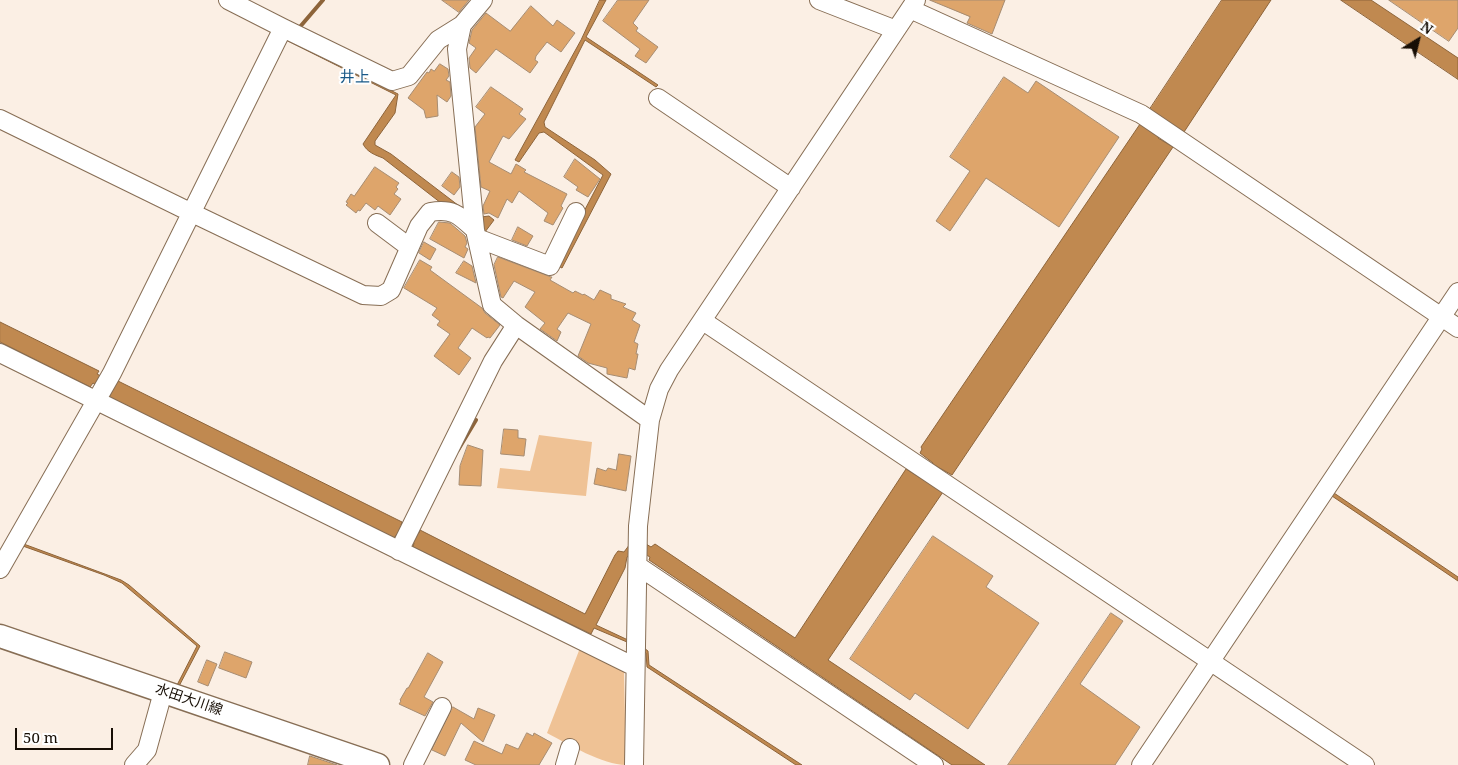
<!DOCTYPE html>
<html>
<head>
<meta charset="utf-8">
<style>
	body { margin:0 }
	#map { position:relative; width:1458px; height:765px; overflow:hidden; background:#fbefe4; font-family:"Noto Serif",serif }
	canvas { display:block }
	.north { position:absolute; left:1393px; top:15px; width:50px; height:50px; -webkit-text-stroke:4px #fff; paint-order:stroke; rotate:36deg; font-size:14px; font-weight:700; line-height:20px; text-align:center; color:#170e05 }
	.north::after { content:''; display:block; margin:auto; width:18px; height:22px; background:#170e05; clip-path:polygon(50% 0,100% 100%,50% 72%,0 100%) }
	.scale { position:absolute; left:15px; top:728px; width:98px; height:22px; box-sizing:border-box; border:2px solid #170e05; border-top:0; padding-left:6px; font-size:15px; line-height:18px; white-space:nowrap; color:#170e05; -webkit-text-stroke:4px #fff; paint-order:stroke }
</style>
</head>
<body>
<div id="map">
<canvas width="1458" height="765"></canvas>
<div class="north">N</div>
<div class="scale">50 m</div>
</div>
<script>
const c = document.querySelector('canvas').getContext('2d');
c.lineJoin = 'round';
function fill(path, color) { c.fillStyle = color; c.fill(path, 'evenodd'); }
function strokePath(path, color, width, dash) { c.strokeStyle = color; c.lineWidth = width; c.lineCap = dash ? 'butt' : 'round'; c.setLineDash(dash || []); c.stroke(path); }
function drawText(font, color, halo, rows, align = 'center') {
  c.font = font + ' "Noto Serif","Noto Sans JP",serif'; c.lineWidth = 4; c.setLineDash([]); c.textBaseline = 'middle'; c.strokeStyle = halo; c.fillStyle = color; for (const [text, x, y, turn = 0] of rows) {
    c.save(); c.translate(x, y); c.rotate((+turn || 0) * Math.PI / 180); c.textAlign = isNaN(turn) ? turn : align; if (halo) c.strokeText(text, 0, 0); c.fillText(text, 0, 0); c.restore();
  }
}
const green = new Path2D(`
	M 539,435 L 592,442 L 586,496 L 497,488 L 500,468 L 530,471 Z
	M 580,648 L 624,671 L 626,765 C 603,765 568,744 547,733 Z`);
const water = new Path2D(`
	M 600,0 L 606,0 L 586,37 L 658,85 L 656,87 L 585,40 L 544,122 L 545,127 L 595,160 L 611,174 L 562,268 L 556,265 L 603,175 L 544,132 L 539,133 L 519,162 L 515,160 L 581,40 Z
	M 1222,0 L 1271,0 L 1184,132 L 1168,122 L 1158,138 L 1173,147 L 952,475 L 936,466 L 933,469 L 931,467 L 933,463 L 920,453 L 922,449 L 921,447 L 1140,124 L 1154,134 L 1164,119 L 1150,109 Z
	M 1341,0 L 1371,0 L 1458,58 L 1458,79 Z
	M 283,36 L 398,94 L 395,113 L 375,141 L 375,145 L 391,154 L 467,212 L 481,217 L 489,216 L 494,220 L 485,232 L 478,224 L 441,203 L 383,158 C 375,155 367,152 363,144 L 396,95 L 282,38 Z
	M 0,322 L 99,371 L 97,374 L 116,384 L 118,381 L 402,522 L 401,525 L 419,533 L 420,530 L 585,614 L 615,555 L 618,551 L 624,552 L 630,544 L 646,544 L 651,547 L 655,544 L 795,638 L 906,469 L 943,492 L 828,660 L 985,765 L 952,765 L 649,560 L 650,557 C 644,553 634,552 627,557 L 625,568 L 596,625 L 628,640 L 627,642 L 594,628 L 591,634 L 413,547 L 414,543 L 397,534 L 393,539 L 109,398 L 111,393 L 93,383 L 90,387 L 0,342 Z
	M 1331,491 L 1458,577 L 1458,581 L 1329,494 Z
	M 21,543 L 121,580 L 129,585 L 200,646 L 177,690 L 175,689 L 197,646 L 122,583 L 104,575 L 20,545 Z
	M 644,648 L 648,651 L 649,665 L 802,765 L 796,765 L 647,667 L 646,653 L 644,651 Z`);
const stream = new Path2D(`
	M 299,28 L 323,0
	M 458,450 L 476,420`);
const building = new Path2D(`
	M 442,0 L 469,0 L 459,12 Z
	M 618,0 L 649,0 L 633,23 L 638,28 L 636,31 L 658,47 L 646,63 L 635,56 L 640,49 L 603,21 Z
	M 930,0 L 1005,0 L 992,34 L 967,23 L 970,17 Z
	M 1389,0 L 1458,0 L 1458,28 L 1449,41 Z
	M 531,6 L 553,26 L 557,20 L 575,33 L 561,52 L 547,42 L 536,56 L 535,60 L 538,62 L 530,73 L 496,49 L 476,73 L 470,68 L 469,58 L 476,48 L 469,43 L 472,30 L 486,13 L 510,31 Z
	M 440,64 L 448,69 L 449,76 L 446,80 L 450,82 L 451,96 L 447,102 L 437,95 L 438,116 L 426,118 L 424,110 L 408,98 L 427,72 L 429,73 L 431,69 L 434,71 Z
	M 1004,77 L 1028,93 L 1036,81 L 1119,137 L 1059,227 L 986,178 L 950,231 L 936,221 L 970,171 L 950,157 Z
	M 491,87 L 523,109 L 519,114 L 526,119 L 509,139 L 503,136 L 489,162 L 511,174 L 516,164 L 526,170 L 524,172 L 567,194 L 561,206 L 563,208 L 553,225 L 544,221 L 548,213 L 519,191 L 512,203 L 507,199 L 498,218 L 489,213 L 484,214 L 483,206 L 490,191 L 481,187 L 475,127 L 485,114 L 476,107 Z
	M 575,159 L 600,179 L 588,197 L 576,190 L 578,187 L 564,177 Z
	M 375,167 L 399,183 L 396,187 L 398,189 L 394,194 L 401,199 L 390,215 L 378,206 L 375,210 L 366,203 L 360,211 L 358,210 L 356,213 L 346,205 L 348,203 L 346,202 L 351,194 L 354,196 Z
	M 452,172 L 459,177 L 460,187 L 454,195 L 442,186 Z
	M 439,222 L 450,223 L 465,236 L 467,243 L 465,247 L 468,249 L 464,258 L 430,239 Z
	M 518,227 L 533,236 L 527,246 L 512,240 Z
	M 424,242 L 436,249 L 430,260 L 419,253 Z
	M 498,257 L 551,277 L 552,277 L 550,280 L 573,293 L 575,291 L 583,295 L 584,294 L 594,300 L 600,290 L 611,295 L 611,299 L 626,304 L 623,307 L 636,313 L 632,320 L 640,325 L 634,342 L 638,344 L 636,354 L 638,354 L 635,370 L 629,368 L 627,378 L 607,374 L 607,368 L 588,363 L 578,356 L 591,324 L 568,313 L 557,329 L 561,332 L 557,341 L 540,329 L 545,323 L 525,307 L 535,292 L 514,281 L 503,298 L 501,297 L 494,265 Z
	M 420,260 L 432,267 L 430,270 L 482,308 L 485,313 L 500,325 L 490,338 L 488,337 L 487,338 L 472,328 L 458,348 L 471,358 L 459,375 L 434,356 L 450,334 L 437,325 L 440,321 L 432,315 L 437,308 L 404,288 Z
	M 464,261 L 472,266 L 476,283 L 456,273 Z
	M 504,429 L 518,430 L 518,438 L 526,439 L 524,456 L 501,454 Z
	M 468,445 L 483,450 L 481,486 L 459,485 L 460,466 Z
	M 619,454 L 631,456 L 626,491 L 594,484 L 597,468 L 606,471 L 608,468 L 616,470 Z
	M 933,536 L 993,576 L 986,587 L 1039,623 L 968,729 L 915,693 L 910,700 L 850,659 Z
	M 1111,613 L 1123,621 L 1080,684 L 1140,727 L 1115,765 L 1008,765 Z
	M 225,652 L 252,662 L 246,678 L 219,668 Z
	M 428,653 L 443,662 L 424,697 L 433,702 L 425,716 L 399,704 L 401,701 L 400,700 L 407,688 L 408,688 Z
	M 207,660 L 217,664 L 208,686 L 198,682 Z
	M 453,707 L 474,719 L 478,708 L 495,715 L 483,742 L 461,723 L 445,756 L 432,750 Z
	M 527,733 L 533,736 L 534,733 L 552,743 L 539,765 L 476,765 L 465,760 L 474,741 L 502,754 L 506,744 L 518,749 Z
	M 310,756 L 337,765 L 308,765 Z`);
const minor = new Path2D(`
	M 228,0 L 283,28 L 392,81 L 409,76 L 438,40 L 462,25 L 483,0
	M 819,0 L 896,30
	M 910,9 L 1141,114 L 1458,328
	M 462,25 L 457,49 L 475,230 L 492,305 L 516,325 L 650,420
	M 658,98 L 791,188
	M 0,119 L 190,212 L 363,295 L 381,296 L 391,290 L 419,226 L 430,212 C 453,208 459,215 475,230
	M 377,223 L 409,247
	M 477,238 L 550,266 L 576,212
	M 703,321 L 1365,765
	M 0,353 L 635,667
	M 399,551 L 493,361 L 516,325
	M 638,566 L 934,765
	M 0,569 L 112,373 L 283,28
	M 134,765 L 147,750 L 163,692
	M 413,765 L 442,707
	M 565,765 L 570,748
	M 634,765 L 638,526 L 650,420 L 659,389 L 669,370 L 916,0
	M 1141,765 L 1458,292`);
const major = new Path2D(`
	M 0,636 L 378,765`);
const streetNames = [
	["水田大川線",189,700,19]
];
const neighbourhoodNames = [
	["井上",355,78]
];
fill(green, '#efc295');
fill(water, '#c08950');
strokePath(water, '#8d643a', 1);
strokePath(stream, '#8d643a', 4);
fill(building, '#dea56b');
strokePath(building, '#a68c72', 1);
strokePath(minor, '#876e55', 20);
strokePath(major, '#876e55', 25);
strokePath(minor, '#fff', 18);
strokePath(major, '#fff', 22);
drawText('14px', '#170e05', '#fff', streetNames);
drawText('15px', '#195988', '#fff', neighbourhoodNames);
</script>
</body>
</html>
